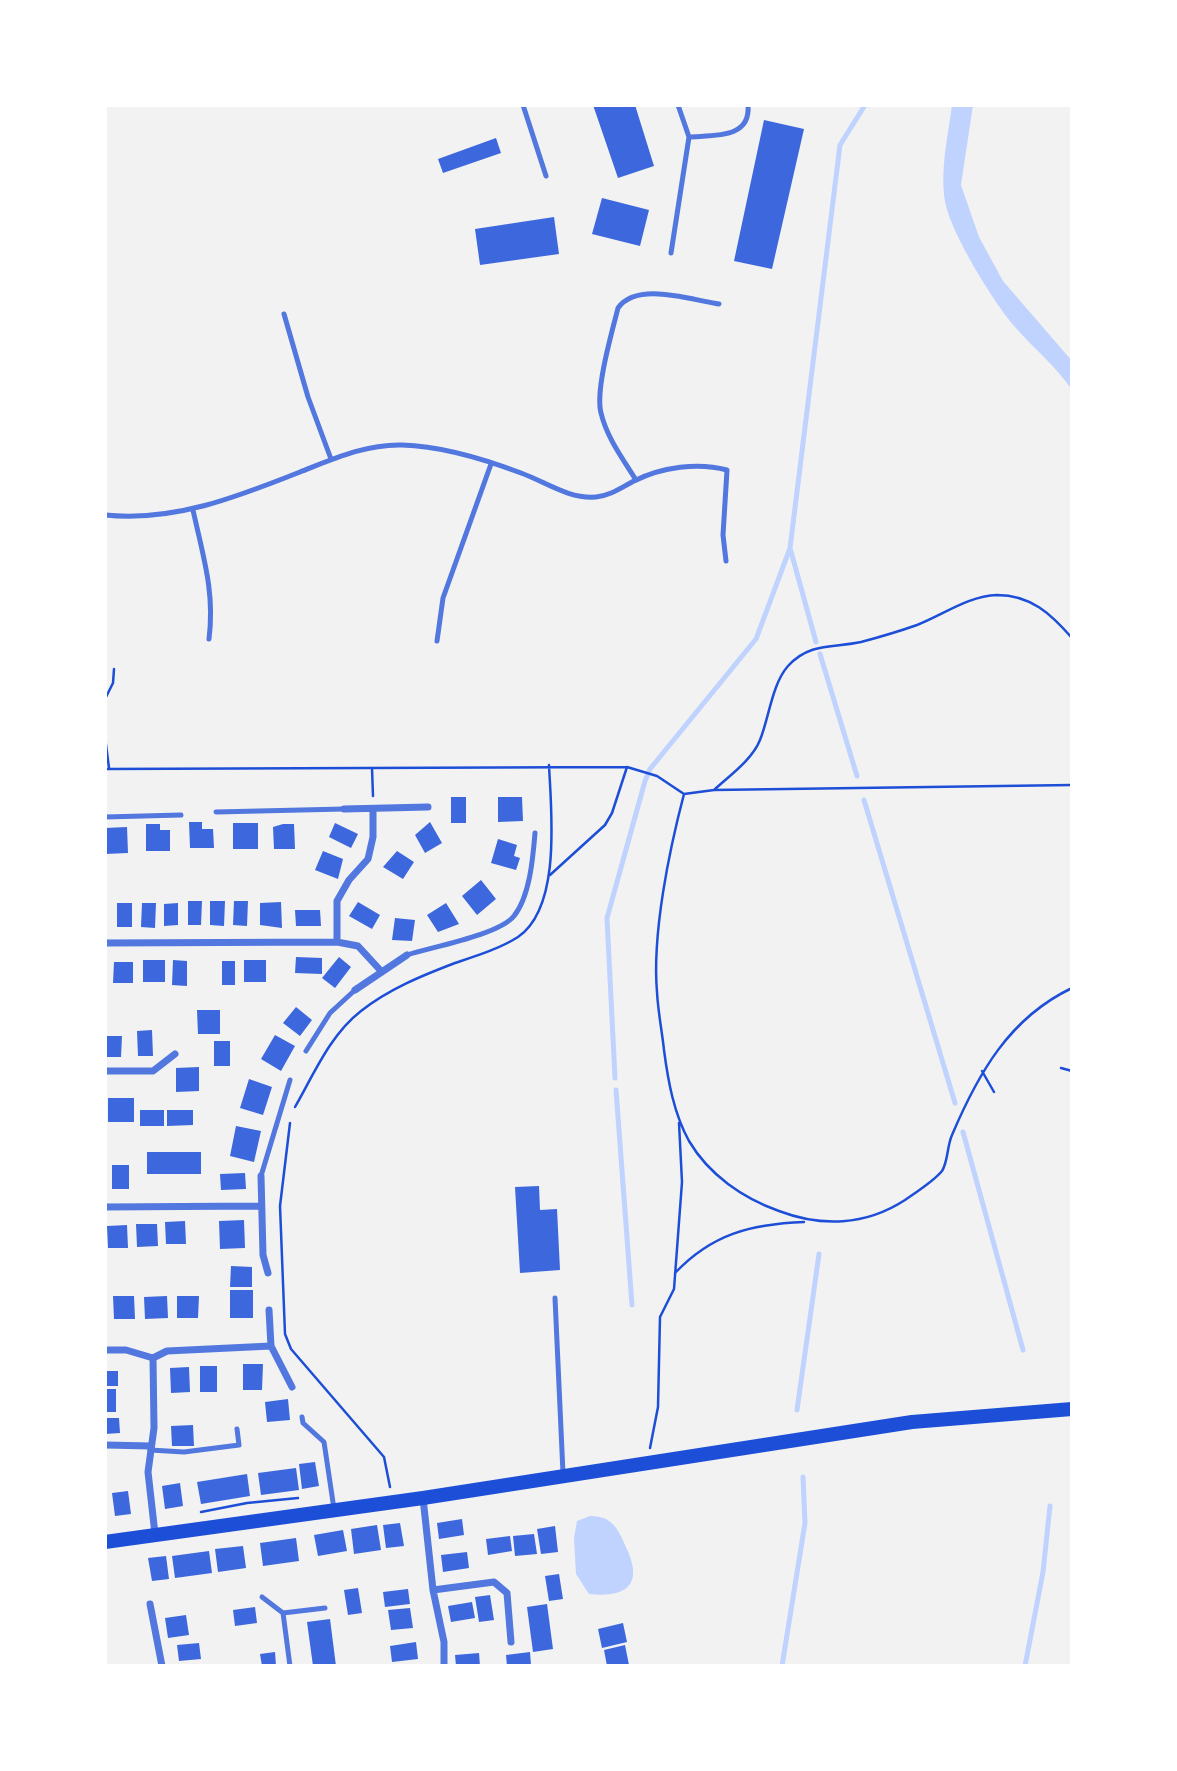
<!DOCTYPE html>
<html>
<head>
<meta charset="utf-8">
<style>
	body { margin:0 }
	#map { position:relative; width:1177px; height:1771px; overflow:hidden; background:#f2f2f2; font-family:Karla,sans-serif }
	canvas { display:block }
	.frame { position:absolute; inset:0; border:107px solid #fff; pointer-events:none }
</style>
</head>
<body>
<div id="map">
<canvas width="1177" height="1771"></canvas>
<div class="frame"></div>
</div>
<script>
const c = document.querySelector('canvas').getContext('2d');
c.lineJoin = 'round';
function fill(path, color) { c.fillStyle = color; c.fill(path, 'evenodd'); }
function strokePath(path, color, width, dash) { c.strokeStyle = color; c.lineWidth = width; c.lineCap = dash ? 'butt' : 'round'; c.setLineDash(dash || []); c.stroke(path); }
const water = new Path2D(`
	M 952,105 L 973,105 L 961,185 L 979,237 L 1003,281 L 1072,361 L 1072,390 C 1056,366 1034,349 1015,327 C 994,303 950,232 945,201 C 940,170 948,136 952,105 Z
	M 590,1516 C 594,1516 602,1517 606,1519 C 616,1524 621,1536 625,1545 C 644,1583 629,1598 589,1594 L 576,1574 L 574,1538 L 577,1521 Z`);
const stream = new Path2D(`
	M 816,642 L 790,548 L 840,145 L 865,105
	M 820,654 L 857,776
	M 864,800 L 955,1103
	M 615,1078 L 607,918 L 645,781 L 650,769 L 756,639 L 790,548
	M 616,1090 L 632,1305
	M 963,1132 L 1023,1350
	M 797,1410 L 819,1254
	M 782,1666 L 805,1523 L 803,1477
	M 1025,1666 L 1043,1572 L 1050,1506`);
const building = new Path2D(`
	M 593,105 L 635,105 L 654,166 L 618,178 Z
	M 764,120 L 804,129 L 772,269 L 734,261 Z
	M 496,138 L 501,153 L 443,173 L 438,159 Z
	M 602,198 L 649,210 L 640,246 L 592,234 Z
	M 554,217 L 559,254 L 480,265 L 475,229 Z
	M 451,797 L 466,797 L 466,823 L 451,823 Z
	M 498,797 L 522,797 L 523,821 L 498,822 Z
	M 189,822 L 202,822 L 202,829 L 213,829 L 214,848 L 190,848 Z
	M 430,822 L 442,843 L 425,853 L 415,835 Z
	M 233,823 L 258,823 L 258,849 L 233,849 Z
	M 335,823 L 358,834 L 351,848 L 329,837 Z
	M 146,824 L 160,824 L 160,830 L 170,830 L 170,851 L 146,851 Z
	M 283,824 L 294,824 L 295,849 L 274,849 L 273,827 Z
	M 127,827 L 128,853 L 105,854 L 105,828 Z
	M 498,839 L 517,845 L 514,856 L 520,858 L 516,870 L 491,863 Z
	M 323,851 L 343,859 L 338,879 L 315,870 Z
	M 397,851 L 414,862 L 403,879 L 383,867 Z
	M 481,880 L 496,899 L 477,915 L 462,896 Z
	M 188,901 L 202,901 L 201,925 L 188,925 Z
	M 210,901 L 225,901 L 224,926 L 210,925 Z
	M 234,901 L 248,901 L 247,926 L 233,925 Z
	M 281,902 L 282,928 L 260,925 L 260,903 Z
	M 358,902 L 380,915 L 372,929 L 349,916 Z
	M 117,903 L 132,903 L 132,927 L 117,927 Z
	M 142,903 L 156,903 L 155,928 L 141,927 Z
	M 178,903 L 178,925 L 164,926 L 164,904 Z
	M 446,903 L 459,924 L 438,932 L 427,915 Z
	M 295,910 L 320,910 L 321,926 L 296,926 Z
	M 395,918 L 415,920 L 412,941 L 392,940 Z
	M 296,957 L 322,958 L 322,974 L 295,973 Z
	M 339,957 L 351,967 L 335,988 L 322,978 Z
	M 143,960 L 165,960 L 165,982 L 143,982 Z
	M 173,960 L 187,961 L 187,986 L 172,985 Z
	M 244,960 L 266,960 L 266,982 L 244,982 Z
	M 222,961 L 235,961 L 235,985 L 222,985 Z
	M 114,962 L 133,962 L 133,983 L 113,983 Z
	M 296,1007 L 312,1020 L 300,1036 L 283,1023 Z
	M 197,1010 L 220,1010 L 220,1034 L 198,1034 Z
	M 152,1030 L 153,1056 L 138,1056 L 137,1031 Z
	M 275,1035 L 295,1046 L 281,1071 L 261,1059 Z
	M 105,1036 L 122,1036 L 121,1057 L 105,1057 Z
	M 214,1041 L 230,1041 L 230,1066 L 214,1066 Z
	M 199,1067 L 199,1091 L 176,1092 L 176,1068 Z
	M 249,1079 L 272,1087 L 263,1115 L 240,1108 Z
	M 108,1098 L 134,1098 L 134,1122 L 108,1122 Z
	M 140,1110 L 164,1110 L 164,1126 L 140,1126 Z
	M 167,1110 L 193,1110 L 193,1125 L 167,1126 Z
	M 236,1126 L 261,1131 L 254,1162 L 230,1156 Z
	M 147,1152 L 201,1152 L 201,1174 L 147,1174 Z
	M 112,1165 L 129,1165 L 129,1189 L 112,1189 Z
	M 245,1173 L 246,1189 L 221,1190 L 220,1174 Z
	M 539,1186 L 540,1210 L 557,1209 L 560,1270 L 520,1273 L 515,1187 Z
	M 244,1220 L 245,1248 L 220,1249 L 219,1221 Z
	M 185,1221 L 186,1244 L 166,1244 L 165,1222 Z
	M 136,1224 L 157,1224 L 158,1246 L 137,1247 Z
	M 127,1225 L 128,1248 L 108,1248 L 107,1226 Z
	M 231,1266 L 252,1267 L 252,1287 L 230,1287 Z
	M 230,1290 L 253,1290 L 253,1318 L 230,1318 Z
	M 113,1296 L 134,1296 L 135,1319 L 114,1319 Z
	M 167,1296 L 168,1318 L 145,1319 L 144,1297 Z
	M 177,1296 L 199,1296 L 198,1318 L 177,1318 Z
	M 243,1364 L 263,1364 L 262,1390 L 243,1390 Z
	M 200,1366 L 217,1366 L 217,1392 L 200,1392 Z
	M 189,1367 L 190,1392 L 171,1393 L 170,1368 Z
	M 105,1371 L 118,1371 L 118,1386 L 105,1386 Z
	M 105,1389 L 116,1389 L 116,1412 L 105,1412 Z
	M 288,1399 L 290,1420 L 267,1422 L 265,1402 Z
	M 105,1418 L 119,1418 L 120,1433 L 105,1434 Z
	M 193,1425 L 194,1446 L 172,1446 L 171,1426 Z
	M 315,1462 L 319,1486 L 302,1489 L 299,1464 Z
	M 296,1468 L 299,1490 L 261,1495 L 258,1473 Z
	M 247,1474 L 250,1496 L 201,1504 L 197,1482 Z
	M 180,1483 L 183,1506 L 165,1509 L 162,1486 Z
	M 128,1491 L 131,1514 L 115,1516 L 112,1493 Z
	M 462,1519 L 464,1535 L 439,1539 L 437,1523 Z
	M 400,1523 L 404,1546 L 386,1548 L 383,1525 Z
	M 377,1525 L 381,1550 L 354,1554 L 351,1529 Z
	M 555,1526 L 558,1552 L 541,1554 L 537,1529 Z
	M 343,1530 L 347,1551 L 318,1556 L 314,1535 Z
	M 534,1534 L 537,1554 L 515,1556 L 513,1536 Z
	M 510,1536 L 512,1551 L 488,1555 L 486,1539 Z
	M 296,1538 L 299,1561 L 263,1566 L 260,1543 Z
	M 243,1546 L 246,1568 L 218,1572 L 215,1549 Z
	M 209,1551 L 212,1573 L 175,1578 L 172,1556 Z
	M 467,1552 L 469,1568 L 443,1572 L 441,1555 Z
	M 166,1556 L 169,1579 L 152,1581 L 148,1558 Z
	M 559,1574 L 563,1599 L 549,1601 L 545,1576 Z
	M 358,1588 L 362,1613 L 348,1615 L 344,1590 Z
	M 408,1589 L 410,1604 L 385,1607 L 383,1592 Z
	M 490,1595 L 494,1620 L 479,1622 L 475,1597 Z
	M 472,1602 L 475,1618 L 451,1622 L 448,1606 Z
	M 547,1604 L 553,1649 L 533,1652 L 527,1607 Z
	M 255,1607 L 257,1623 L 235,1626 L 233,1610 Z
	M 410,1608 L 413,1628 L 391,1630 L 388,1610 Z
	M 186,1615 L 189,1635 L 168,1638 L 165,1618 Z
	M 330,1619 L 336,1666 L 313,1666 L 307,1622 Z
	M 623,1623 L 627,1642 L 602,1648 L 598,1629 Z
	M 416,1642 L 418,1659 L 392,1662 L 390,1646 Z
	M 199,1643 L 201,1659 L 179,1661 L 177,1645 Z
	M 625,1645 L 629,1665 L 607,1666 L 604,1650 Z
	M 275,1652 L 276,1666 L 262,1666 L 260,1654 Z
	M 530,1652 L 531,1665 L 507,1666 L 506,1655 Z
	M 479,1653 L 480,1666 L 456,1666 L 455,1655 Z`);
const path = new Path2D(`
	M 105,699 L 113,683 L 114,669
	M 105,737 L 109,768
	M 372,768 L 373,796
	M 105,769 L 627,767 L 657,776 L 684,794 L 714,790 L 1072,785
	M 714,790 C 729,776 752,760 760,740 C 769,718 772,684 788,666 C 810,642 834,648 861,642 C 880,637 900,631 917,625 C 943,615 968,596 997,595 C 1031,595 1051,614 1072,638
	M 684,794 C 669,851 652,934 657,992 C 658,1012 662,1031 664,1050 C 668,1081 674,1114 689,1141 C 709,1175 743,1198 779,1211 C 821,1227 865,1226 905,1200 C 915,1193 934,1181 942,1171 C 948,1162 947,1146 952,1135 C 978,1074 1009,1018 1072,988
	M 550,875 L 605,825 L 612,813 L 627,767
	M 1061,1068 L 1072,1071
	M 982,1071 L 994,1092
	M 295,1107 C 314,1074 330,1035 361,1011 C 389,989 421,976 455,963 C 476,956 499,949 518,937 C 562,907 551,810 549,765
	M 290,1123 L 280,1206 L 285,1334 L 291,1349 L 384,1457 L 390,1487
	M 675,1273 C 712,1234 751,1224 804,1222
	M 650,1448 L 658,1407 L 660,1317 L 674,1289 L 682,1182 L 679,1123
	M 201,1512 L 247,1503 L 298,1498`);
const service = new Path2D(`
	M 523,105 L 546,176
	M 689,137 C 714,135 751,139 748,105
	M 671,253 L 689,137 L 678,105
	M 284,314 L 308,397 L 331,459
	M 636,480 C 623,459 607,438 601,413 C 595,390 612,332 618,308 C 637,281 691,300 719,304
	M 193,510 C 203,556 215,592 209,639
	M 105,515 C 174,522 237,497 300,472 C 333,459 366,444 402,445 C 441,446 484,459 521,473 C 546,482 568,499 596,497 C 610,496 622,487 634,481 C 662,467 698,462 727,470 L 723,535 L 726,561
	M 437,641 L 443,598 L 491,464
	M 216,812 L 344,809
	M 105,817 L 181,815
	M 407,955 C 431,947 499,935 514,916 C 530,896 533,857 535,833
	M 306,1051 L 330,1013 L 355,990
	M 261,1176 L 290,1080
	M 555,1298 L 563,1473
	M 302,1417 L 303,1423 L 324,1442 L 334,1509
	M 150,1450 L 184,1452 L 239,1445 L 237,1429
	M 262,1597 L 283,1613 L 325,1608
	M 283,1613 L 290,1666`);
const minor = new Path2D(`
	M 344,809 L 428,807
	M 337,942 L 337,901 L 349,880 L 368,859 L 373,837 L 373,809
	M 105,943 L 337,942 L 358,946 L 381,971
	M 355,990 L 407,955
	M 105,1071 L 153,1071 L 175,1054
	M 261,1176 L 263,1255 L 268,1273
	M 105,1207 L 261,1206
	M 269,1310 L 271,1346 L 292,1387
	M 105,1350 L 126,1350 L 153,1358
	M 153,1358 L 154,1428 L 148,1472 L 155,1534
	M 153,1358 L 167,1351 L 271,1346
	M 105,1445 L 151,1446
	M 423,1498 L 433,1590 L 444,1642 L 444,1666
	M 433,1590 L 494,1582 L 507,1593 L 511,1642
	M 150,1604 L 162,1666`);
const secondary = new Path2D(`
	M 105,1542 L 423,1498 L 912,1422 L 1072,1409`);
fill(water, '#bfd3fe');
strokePath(stream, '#bfd3fe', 5);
fill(building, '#3d67dc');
strokePath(path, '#1d4ed8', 2.5);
strokePath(service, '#5277de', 5);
strokePath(minor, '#5277de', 7);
strokePath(secondary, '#1d4ed8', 14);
</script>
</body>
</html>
